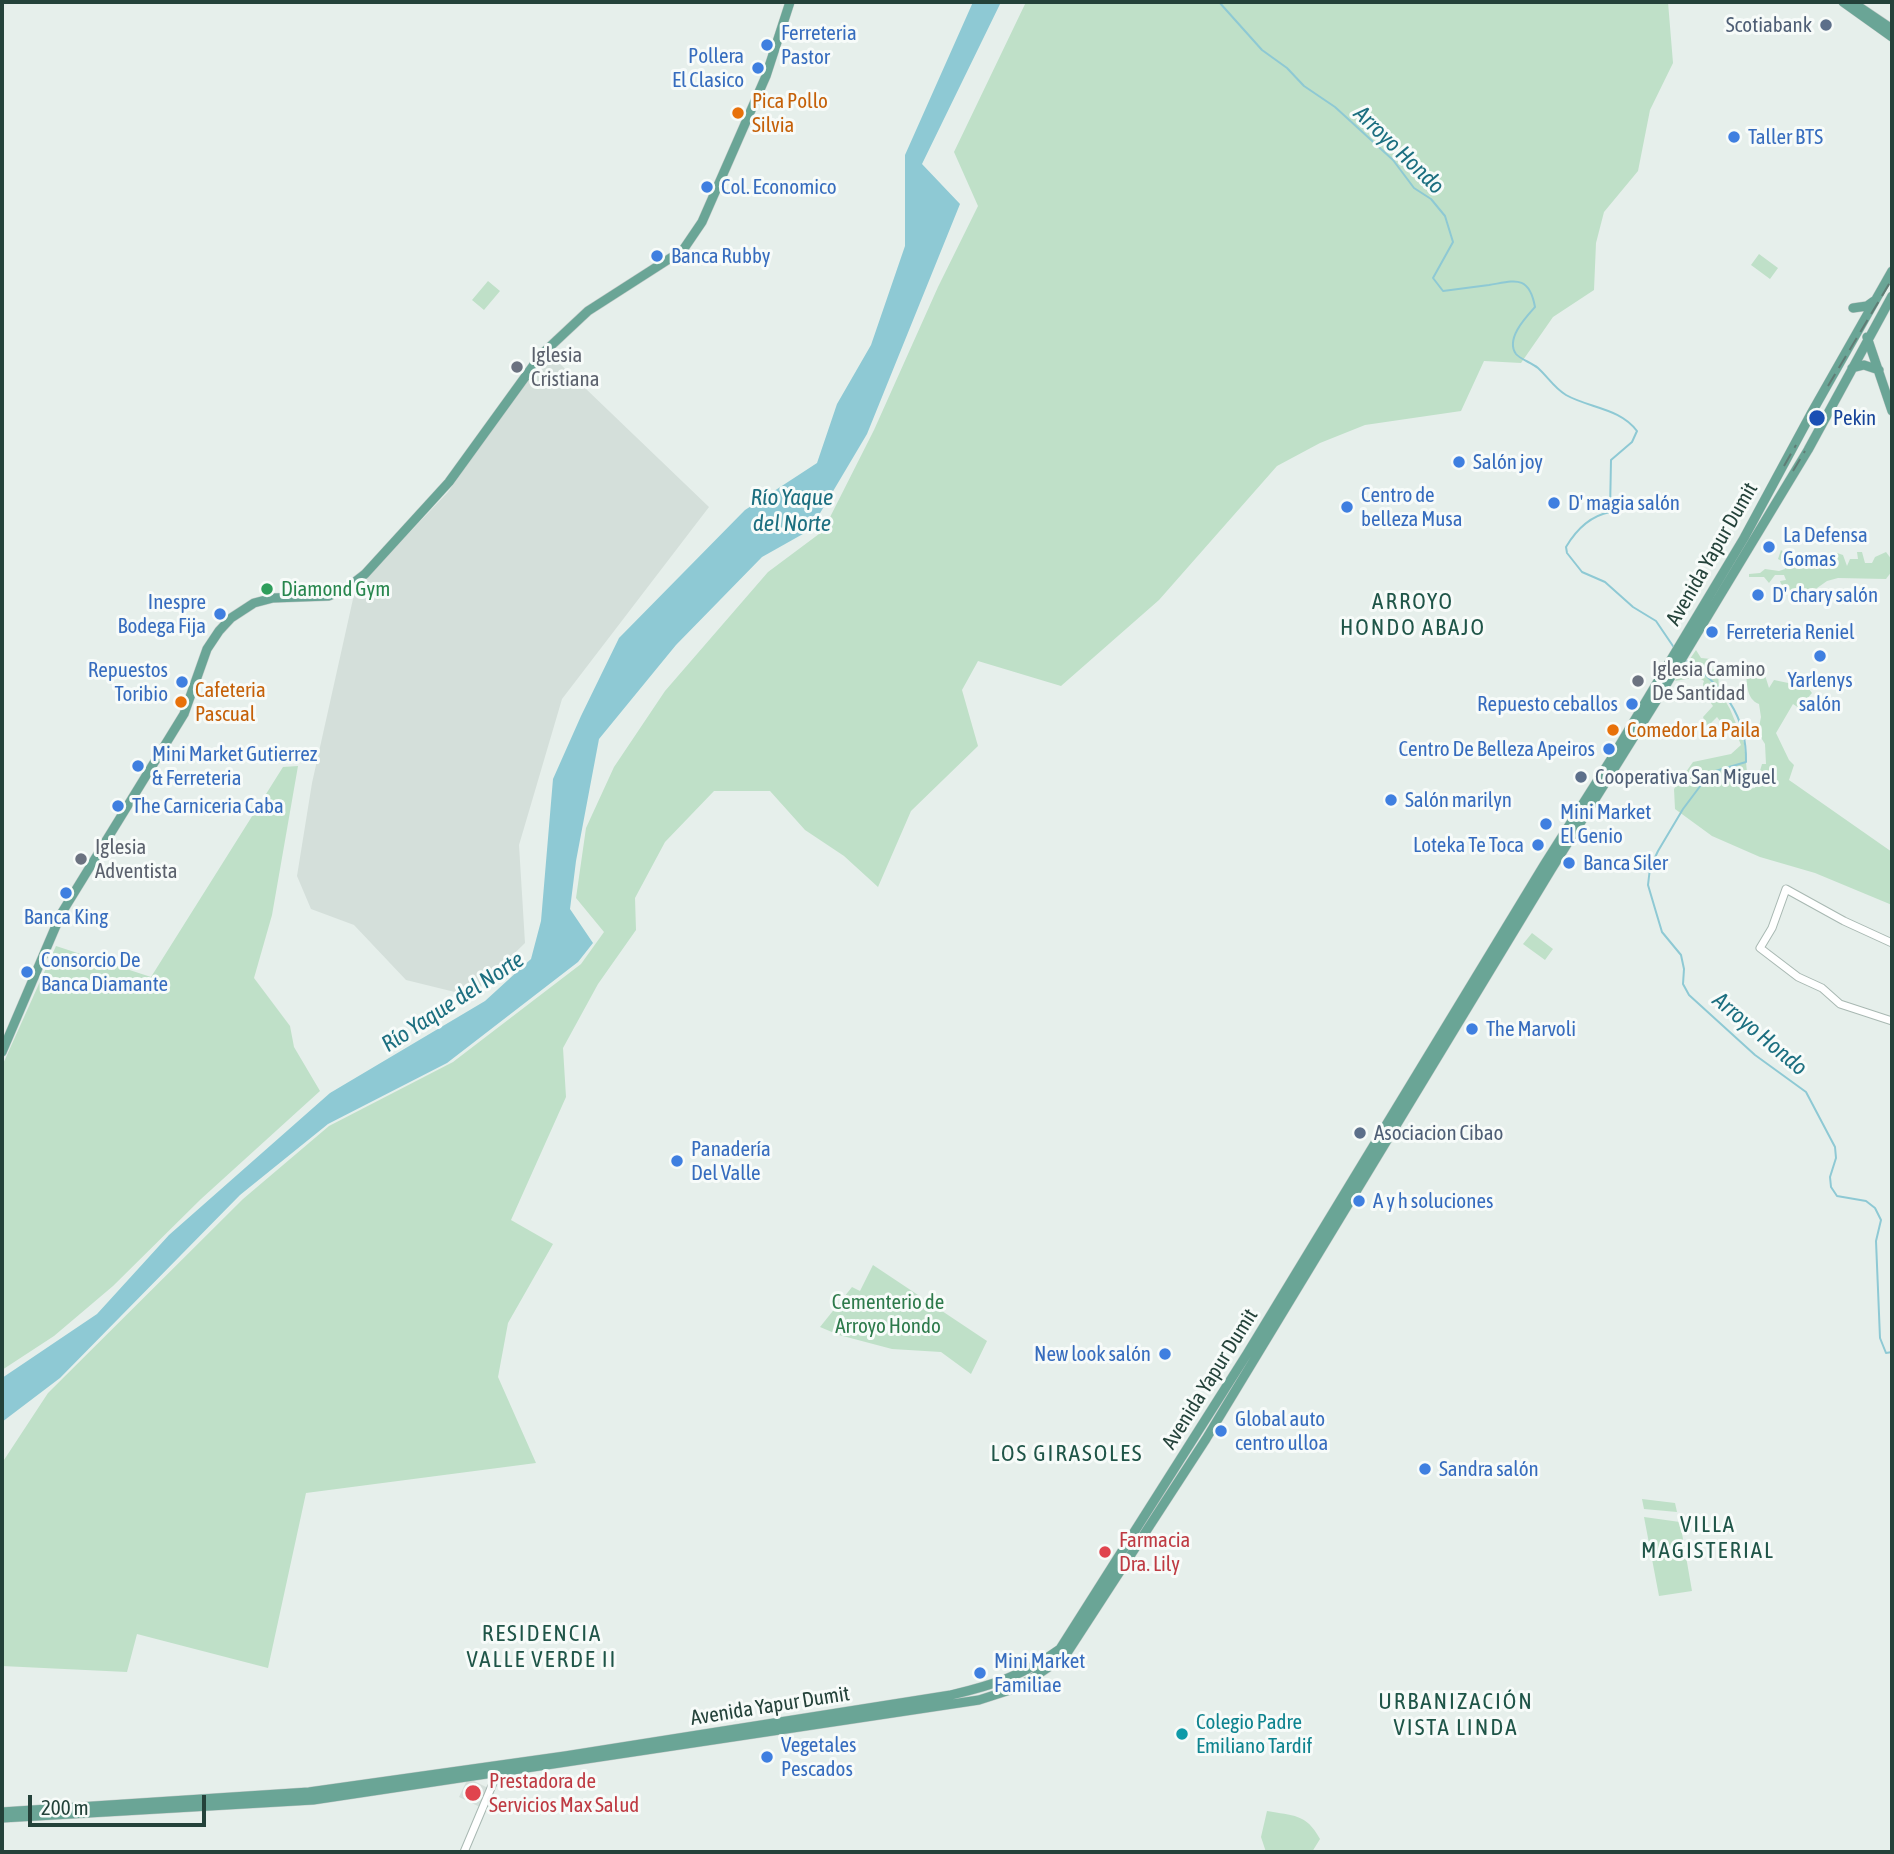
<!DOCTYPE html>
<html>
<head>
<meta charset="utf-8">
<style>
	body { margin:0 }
	#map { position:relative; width:1894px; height:1854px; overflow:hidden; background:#e6efeb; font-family:"Asap Condensed",sans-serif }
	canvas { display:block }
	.frame { position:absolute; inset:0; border:4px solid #24423a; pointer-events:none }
	.scale { position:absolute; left:28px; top:1795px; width:178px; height:32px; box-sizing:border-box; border:4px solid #24423a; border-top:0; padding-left:9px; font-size:21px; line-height:24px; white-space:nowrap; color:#24423a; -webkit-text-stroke:5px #f7fbf9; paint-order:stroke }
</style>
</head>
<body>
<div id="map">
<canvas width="1894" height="1854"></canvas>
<div class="frame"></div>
<div class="scale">200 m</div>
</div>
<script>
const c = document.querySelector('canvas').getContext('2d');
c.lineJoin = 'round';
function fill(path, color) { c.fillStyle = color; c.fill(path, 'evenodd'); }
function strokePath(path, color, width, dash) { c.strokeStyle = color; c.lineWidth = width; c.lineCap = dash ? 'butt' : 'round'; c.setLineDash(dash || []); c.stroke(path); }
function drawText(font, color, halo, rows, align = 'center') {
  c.font = font + ' "Asap Condensed",sans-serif'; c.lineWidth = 6; c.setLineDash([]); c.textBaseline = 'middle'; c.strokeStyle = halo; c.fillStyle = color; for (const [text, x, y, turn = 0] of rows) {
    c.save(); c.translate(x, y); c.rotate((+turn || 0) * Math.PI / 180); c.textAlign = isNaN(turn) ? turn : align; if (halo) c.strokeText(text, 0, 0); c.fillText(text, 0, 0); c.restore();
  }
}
const built = new Path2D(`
	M 537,364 L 560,364 L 709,507 L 562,699 L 519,845 L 525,943 L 471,996 L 406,980 L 354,925 L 311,909 L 297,876 L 312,783 L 355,590 L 448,492 Z
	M 468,1778 L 488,1788 L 480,1807 L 459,1797 Z`);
const green = new Path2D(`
	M 1026,2 L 1668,2 L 1673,63 L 1650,110 L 1638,171 L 1604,212 L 1596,243 L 1594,290 L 1553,317 L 1521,363 L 1484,361 L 1461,411 L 1365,425 L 1320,443 L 1277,466 L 1159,600 L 1061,686 L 978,661 L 962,690 L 978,746 L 911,811 L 878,887 L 844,856 L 805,830 L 770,791 L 714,791 L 665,842 L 635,898 L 636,930 L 598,984 L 563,1048 L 566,1097 L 511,1220 L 553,1244 L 508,1323 L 498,1377 L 536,1463 L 306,1493 L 268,1668 L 137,1634 L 127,1672 L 2,1666 L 2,1463 L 48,1393 L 243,1199 L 329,1126 L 453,1062 L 581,964 L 604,932 L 576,898 L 586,828 L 614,767 L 665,691 L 768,572 L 823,531 L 874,430 L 938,287 L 978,206 L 954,152 Z
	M 1759,254 L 1778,268 L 1770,279 L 1751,265 Z
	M 488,281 L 500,291 L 484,310 L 472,300 Z
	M 1781,550 L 1787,555 L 1796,554 L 1835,558 L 1837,553 L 1843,555 L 1847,566 L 1850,559 L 1858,559 L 1857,552 L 1862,552 L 1865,563 L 1872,563 L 1875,557 L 1886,552 L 1892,560 L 1892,571 L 1886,579 L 1838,578 L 1827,581 L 1803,598 L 1781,584 L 1780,581 L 1786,580 L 1784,575 L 1775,575 L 1769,583 L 1764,577 L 1749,577 L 1749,574 L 1760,573 L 1765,569 L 1779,571 L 1785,569 L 1784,562 L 1778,559 Z
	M 1696,650 L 1701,658 L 1711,659 L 1711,668 L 1718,672 L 1719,690 L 1730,709 L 1744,743 L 1747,772 L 1746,789 L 1755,788 L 1762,764 L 1766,764 L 1765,744 L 1760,736 L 1759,727 L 1761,717 L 1759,704 C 1746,699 1747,683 1746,670 L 1764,672 L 1769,688 L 1774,680 L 1793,684 L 1805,684 L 1812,693 L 1799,708 L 1793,704 L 1776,733 L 1789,760 L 1794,765 L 1789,780 L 1892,852 L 1892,905 L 1815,873 L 1760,857 L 1712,836 L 1675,809 L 1674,789 L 1693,762 L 1731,754 L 1741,745 L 1735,730 L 1726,729 L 1717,717 L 1707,727 L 1703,717 L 1713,706 L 1705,695 L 1703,684 L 1704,681 L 1698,677 L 1675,681 Z
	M 298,766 L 272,915 L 254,978 L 290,1026 L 294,1047 L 320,1091 L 201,1199 L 113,1286 L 54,1336 L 2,1370 L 2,1066 L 56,946 L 151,977 L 283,767 Z
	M 1532,933 L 1553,949 L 1545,960 L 1523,944 Z
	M 873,1265 L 987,1341 L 971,1374 L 941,1352 L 892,1349 L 839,1335 L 820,1327 L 852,1287 L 860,1291 Z
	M 1642,1499 L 1675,1503 L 1677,1512 L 1644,1509 Z
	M 1644,1517 L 1680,1522 L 1692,1591 L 1659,1596 Z
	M 1267,1811 C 1293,1816 1306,1813 1320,1839 L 1312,1852 L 1266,1852 L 1261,1837 Z`);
const water = new Path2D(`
	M 973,2 L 1001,2 L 922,164 L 960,204 L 867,434 L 810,530 L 762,557 L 676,645 L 599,739 L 576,861 L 570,909 L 593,943 L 578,962 L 447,1063 L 328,1124 L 240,1195 L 60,1378 L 2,1422 L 2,1378 L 97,1314 L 169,1235 L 330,1093 L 485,1001 L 531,959 L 541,921 L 553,779 L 581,716 L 619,638 L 745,510 L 817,463 L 837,404 L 871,345 L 905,246 L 905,155 Z`);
const stream = new Path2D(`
	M 1219,2 L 1262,50 L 1287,68 L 1304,86 L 1335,107 L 1393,160 L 1414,188 L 1431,199 L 1445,216 L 1453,242 L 1433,278 L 1443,291 C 1459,289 1474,287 1489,285 C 1514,281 1529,274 1535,307 C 1526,317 1505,339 1516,354 C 1520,359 1532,363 1538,368 C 1548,377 1554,388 1566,395 C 1589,408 1620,408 1637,431 L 1632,442 L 1611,460 L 1610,512 C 1590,516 1576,530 1566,547 L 1567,553 L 1582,572 L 1605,582 L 1633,607 L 1656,621 L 1675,649
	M 1686,660 C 1723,686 1747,715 1746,762 L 1712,772 L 1704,781 L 1683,809 L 1658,851 L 1650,868 L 1648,885 L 1656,912 L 1662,932 L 1681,955 L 1684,969 L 1683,984 L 1689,995 L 1755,1055 L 1806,1092 L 1835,1147 L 1836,1158 L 1830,1177 L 1831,1187 L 1837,1196 L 1866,1201 L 1875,1208 L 1881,1220 L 1876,1241 L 1880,1338 L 1886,1353 L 1892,1352`);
const minor = new Path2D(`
	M 1892,943 L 1844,921 L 1786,889 L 1772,928 L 1760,948 L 1798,977 L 1822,988 L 1840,1004 L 1892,1021
	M 464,1852 L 499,1769`);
const major = new Path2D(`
	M 1843,2 L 1892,37
	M 1852,2 L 1892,29
	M 1853,308 L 1867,306 L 1874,301
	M 1867,337 L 1892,411
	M 1852,368 L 1864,365 L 1879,370
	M 2,1052 L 61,914 L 184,714 L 207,649 L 219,631 L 231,618 L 254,603 L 273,598 L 329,596 L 347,588 L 365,574 L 449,482 L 541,355 L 588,311 L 683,250 L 702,222 L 766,76 L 790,2
	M 2,1812 L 309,1792 L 565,1756 L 951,1695 C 994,1685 1024,1675 1060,1649 L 1247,1354 L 1544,865 L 1610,761 L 1744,538 L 1812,412 L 1892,271
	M 2,1818 L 313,1800 L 979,1700 L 1010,1690 L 1028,1681 L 1065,1656 L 1206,1439 L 1551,870 L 1658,698 L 1808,450 L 1892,296`);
const rail = new Path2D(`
	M 1828,386 L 1892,279
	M 1784,466 L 1796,445
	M 1793,471 L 1805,451`);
const markers = [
	[1826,25,7,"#5c6f8a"],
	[767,45,7,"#3f7fe0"],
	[758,68,7,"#3f7fe0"],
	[738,113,7,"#e8710a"],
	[1734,137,7,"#3f7fe0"],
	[707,187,7,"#3f7fe0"],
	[657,256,7,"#3f7fe0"],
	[517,367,7,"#6b7280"],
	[1817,418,9,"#1a4fb4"],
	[1459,462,7,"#3f7fe0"],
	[1554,503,7,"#3f7fe0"],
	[1347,507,7,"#3f7fe0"],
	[1769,547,7,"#3f7fe0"],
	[267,589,7,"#2e9e5b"],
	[1758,595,7,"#3f7fe0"],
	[220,614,7,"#3f7fe0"],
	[1712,632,7,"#3f7fe0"],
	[1820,656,7,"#3f7fe0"],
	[1638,681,7,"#6b7280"],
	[182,682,7,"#3f7fe0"],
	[181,702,7,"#e8710a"],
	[1632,704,7,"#3f7fe0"],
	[1613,730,7,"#e8710a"],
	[1609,749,7,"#3f7fe0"],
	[138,766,7,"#3f7fe0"],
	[1581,777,7,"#5c6f8a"],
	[1391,800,7,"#3f7fe0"],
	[118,806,7,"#3f7fe0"],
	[1546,824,7,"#3f7fe0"],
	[1538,845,7,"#3f7fe0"],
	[81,859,7,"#6b7280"],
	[1569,863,7,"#3f7fe0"],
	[66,893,7,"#3f7fe0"],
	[27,972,7,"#3f7fe0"],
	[1472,1029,7,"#3f7fe0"],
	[1360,1133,7,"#5c6f8a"],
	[677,1161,7,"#3f7fe0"],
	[1359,1201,7,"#3f7fe0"],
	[1165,1354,7,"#3f7fe0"],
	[1221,1431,7,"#3f7fe0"],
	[1425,1469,7,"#3f7fe0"],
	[1105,1552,7,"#e0444e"],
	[980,1673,7,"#3f7fe0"],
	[1182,1734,7,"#0f9aa8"],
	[767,1757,7,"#3f7fe0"],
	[473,1793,9,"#e0444e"]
];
const serviceNames = [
	["Scotiabank",1812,25,"right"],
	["Cooperativa San Miguel",1595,777],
	["Asociacion Cibao",1374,1133]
];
const shopNames = [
	["Ferreteria",781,33],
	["Pastor",781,57],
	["Pollera",744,56,"right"],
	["El Clasico",744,80,"right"],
	["Taller BTS",1748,137],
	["Col. Economico",721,187],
	["Banca Rubby",671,256],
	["Salón joy",1473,462],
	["Centro de",1361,495],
	["belleza Musa",1361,519],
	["D' magia salón",1568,503],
	["La Defensa",1783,535],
	["Gomas",1783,559],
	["D' chary salón",1772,595],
	["Inespre",206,602,"right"],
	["Bodega Fija",206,626,"right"],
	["Ferreteria Reniel",1726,632],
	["Repuestos",168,670,"right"],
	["Toribio",168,694,"right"],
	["Yarlenys",1820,680,"center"],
	["salón",1820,704,"center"],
	["Repuesto ceballos",1618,704,"right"],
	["Centro De Belleza Apeiros",1595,749,"right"],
	["Mini Market Gutierrez",152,754],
	["& Ferreteria",152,778],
	["Salón marilyn",1405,800],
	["The Carniceria Caba",132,806],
	["Mini Market",1560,812],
	["El Genio",1560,836],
	["Loteka Te Toca",1524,845,"right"],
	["Banca Siler",1583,863],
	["Banca King",66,917,"center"],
	["Consorcio De",41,960],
	["Banca Diamante",41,984],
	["The Marvoli",1486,1029],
	["Panadería",691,1149],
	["Del Valle",691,1173],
	["A y h soluciones",1373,1201],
	["New look salón",1151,1354,"right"],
	["Global auto",1235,1419],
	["centro ulloa",1235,1443],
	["Sandra salón",1439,1469],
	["Mini Market",994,1661],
	["Familiae",994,1685],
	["Vegetales",781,1745],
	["Pescados",781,1769]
];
const foodNames = [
	["Pica Pollo",752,101],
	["Silvia",752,125],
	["Cafeteria",195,690],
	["Pascual",195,714],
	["Comedor La Paila",1627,730]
];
const worshipNames = [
	["Iglesia",531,355],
	["Cristiana",531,379],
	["Iglesia Camino",1652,669],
	["De Santidad",1652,693],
	["Iglesia",95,847],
	["Adventista",95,871]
];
const transitNames = [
	["Pekin",1833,418]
];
const streetNames = [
	["Avenida Yapur Dumit",1712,554,-60],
	["Avenida Yapur Dumit",1210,1379,-58],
	["Avenida Yapur Dumit",770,1706,-9]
];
const leisureNames = [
	["Diamond Gym",281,589]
];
const parkNames = [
	["Cementerio de",888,1302],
	["Arroyo Hondo",888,1326]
];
const healthNames = [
	["Farmacia",1119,1540],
	["Dra. Lily",1119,1564],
	["Prestadora de",489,1781],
	["Servicios Max Salud",489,1805]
];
const cultureNames = [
	["Colegio Padre",1196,1722],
	["Emiliano Tardif",1196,1746]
];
const waterNames = [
	["Arroyo Hondo",1399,150,44],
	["Río Yaque",792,498],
	["del Norte",792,524],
	["Río Yaque del Norte",453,1002,-33],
	["Arroyo Hondo",1760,1034,40]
];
const neighbourhoodNames = [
	["ARROYO",1413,602],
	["HONDO ABAJO",1413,628],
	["LOS GIRASOLES",1067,1454],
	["VILLA",1708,1525],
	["MAGISTERIAL",1708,1551],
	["RESIDENCIA",542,1634],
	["VALLE VERDE II",542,1660],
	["URBANIZACIÓN",1456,1702],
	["VISTA LINDA",1456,1728]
];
fill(built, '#d4dfda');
fill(green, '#bfe0c8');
fill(water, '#8ec9d4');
strokePath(stream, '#8ec9d4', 2);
strokePath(minor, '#a8b8b2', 9);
strokePath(major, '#c2cac8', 10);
strokePath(minor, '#fff', 7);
strokePath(major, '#6aa596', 9);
strokePath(rail, '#5f7d75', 2, [14, 7]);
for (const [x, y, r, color] of markers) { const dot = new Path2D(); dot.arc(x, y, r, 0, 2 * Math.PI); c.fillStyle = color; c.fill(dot); strokePath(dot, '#f7fbf9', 2.5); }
drawText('21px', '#4e5e75', '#f7fbf9', serviceNames, 'left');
drawText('21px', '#366cbe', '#f7fbf9', shopNames, 'left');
drawText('21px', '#c56008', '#f7fbf9', foodNames, 'left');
drawText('21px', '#5b616d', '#f7fbf9', worshipNames, 'left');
drawText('21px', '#164399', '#f7fbf9', transitNames, 'left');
drawText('21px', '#24423a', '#f7fbf9', streetNames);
drawText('21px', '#27864d', '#f7fbf9', leisureNames, 'left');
drawText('21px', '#2d7a4b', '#f7fbf9', parkNames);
drawText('21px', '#be3a42', '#f7fbf9', healthNames, 'left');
drawText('21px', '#0d838f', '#f7fbf9', cultureNames, 'left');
drawText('italic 23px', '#1c6f80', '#f7fbf9', waterNames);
c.letterSpacing = '2px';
drawText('23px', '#1f5548', '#f7fbf9', neighbourhoodNames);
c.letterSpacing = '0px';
</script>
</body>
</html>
